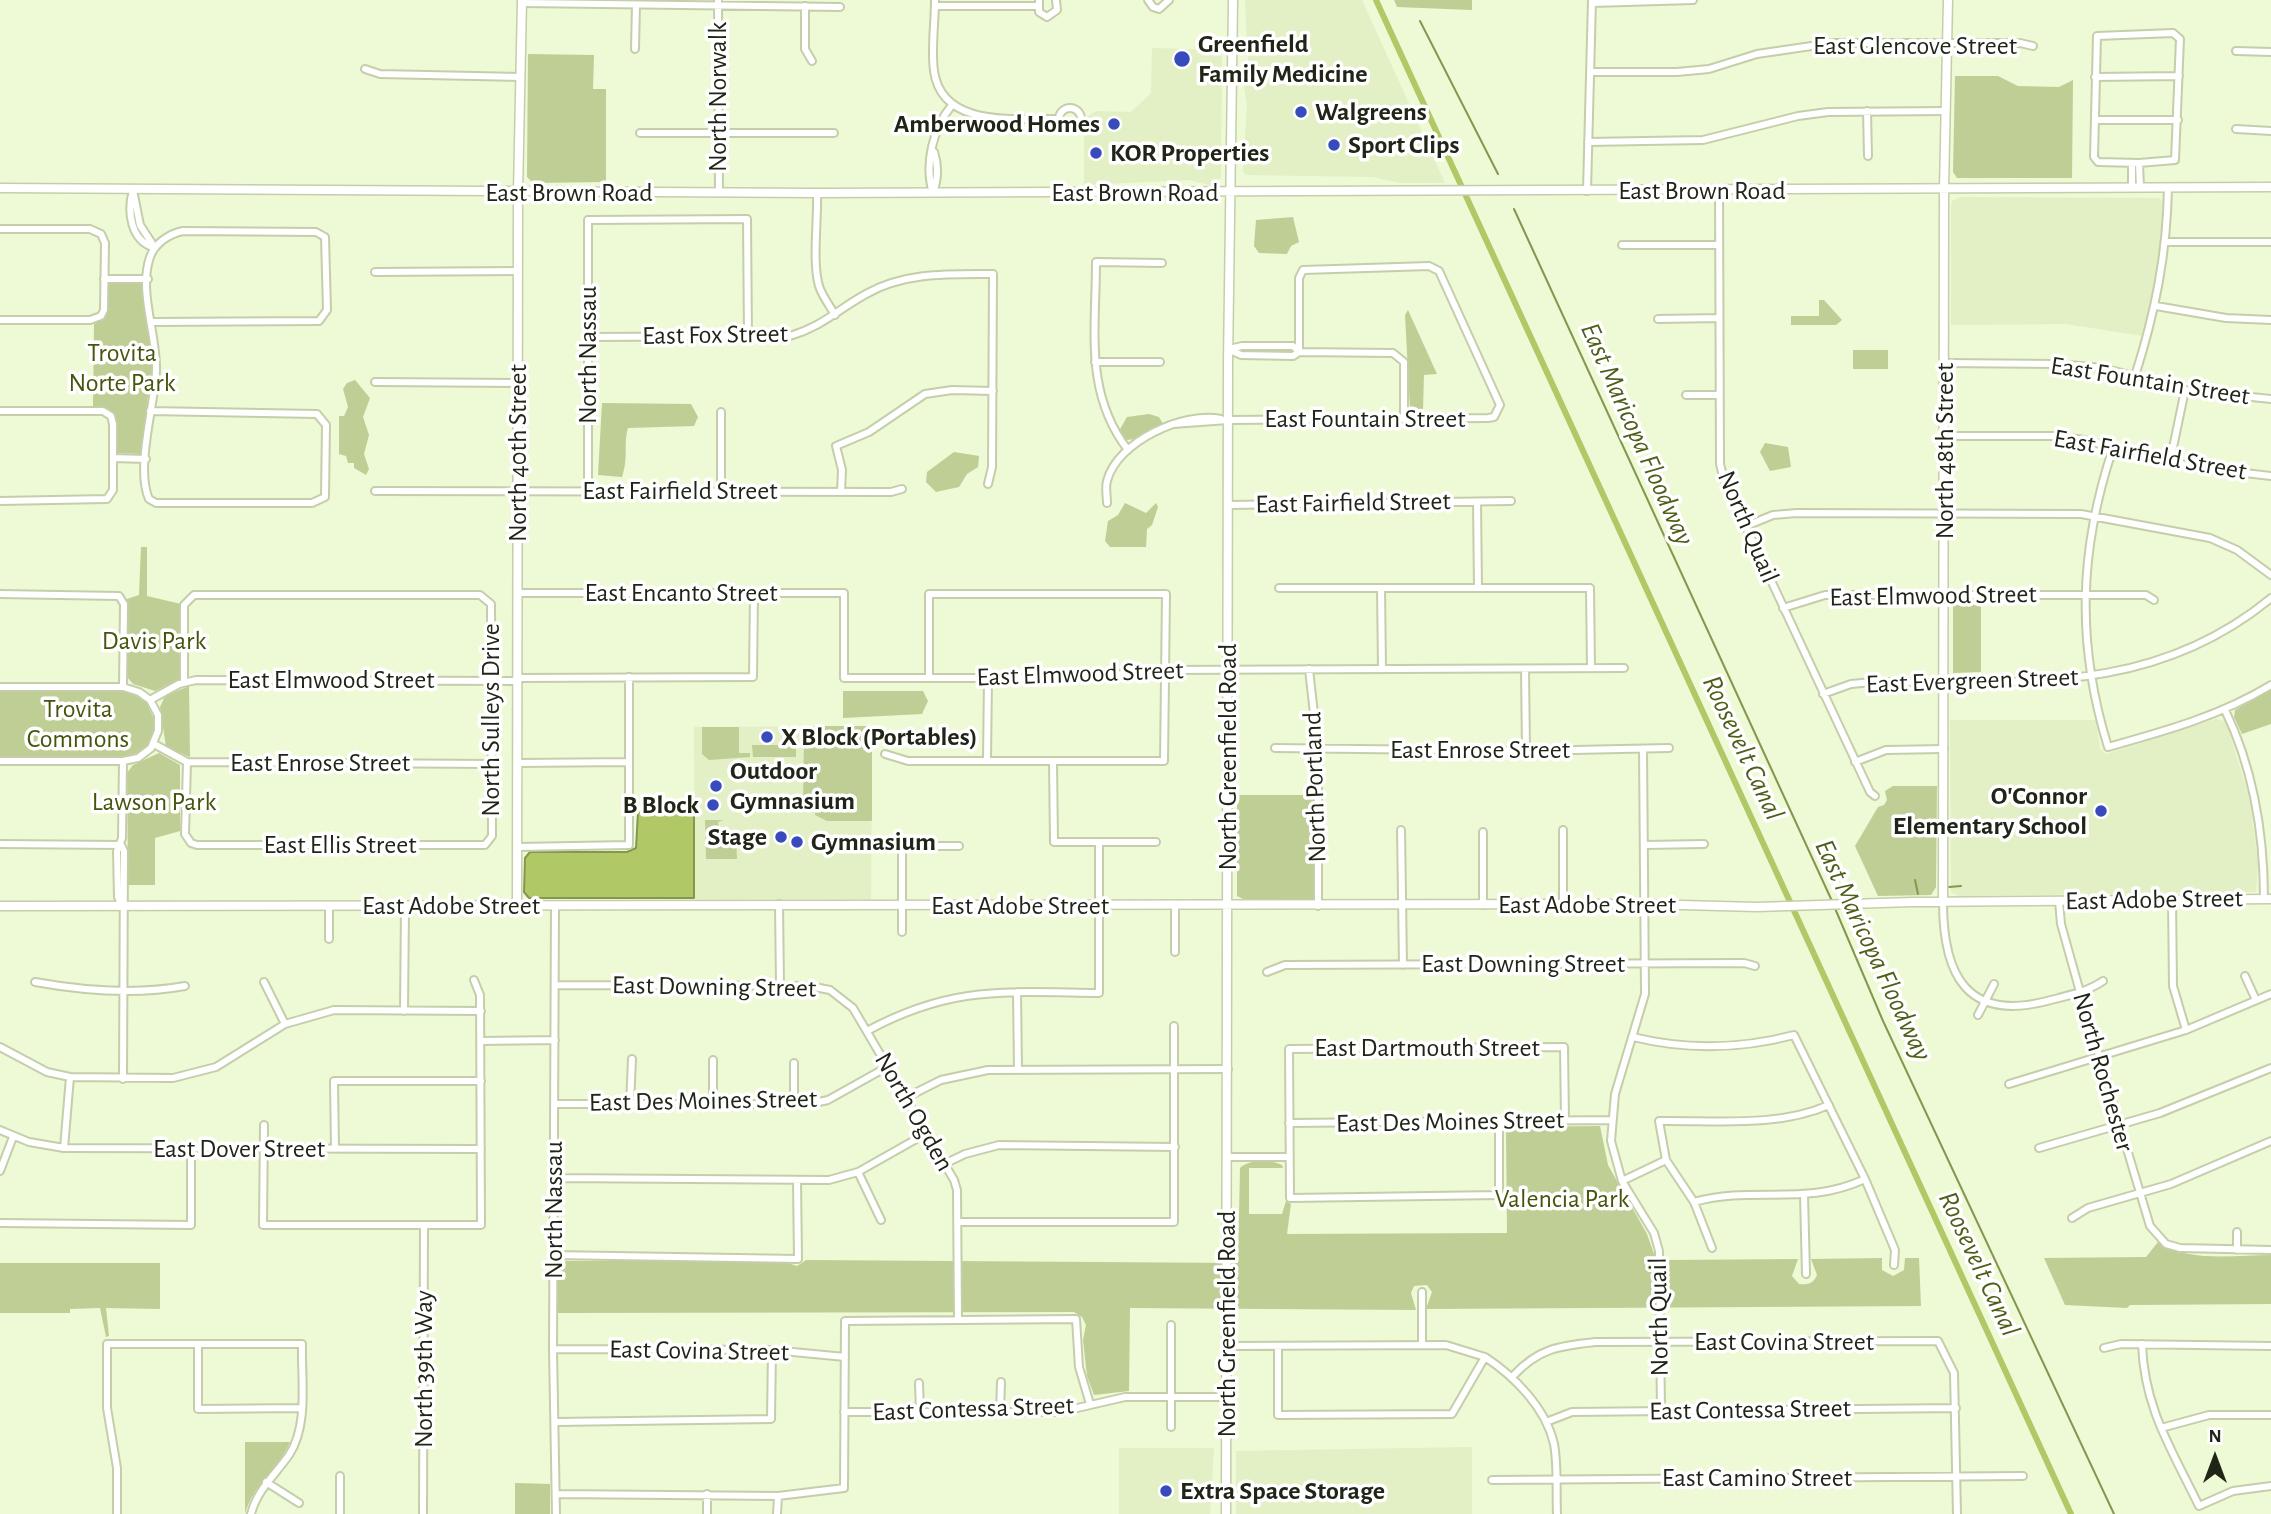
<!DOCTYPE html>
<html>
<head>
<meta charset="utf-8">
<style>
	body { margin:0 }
	#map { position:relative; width:2271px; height:1514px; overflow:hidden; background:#eef9d5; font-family:"Alegreya Sans",sans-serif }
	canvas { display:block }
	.north { position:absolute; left:2180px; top:1423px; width:70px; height:70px; -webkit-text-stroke:5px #fff; paint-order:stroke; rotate:0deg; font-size:19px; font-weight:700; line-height:28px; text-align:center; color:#212518 }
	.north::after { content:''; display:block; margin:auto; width:24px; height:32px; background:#212518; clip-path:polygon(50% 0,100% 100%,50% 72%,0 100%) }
</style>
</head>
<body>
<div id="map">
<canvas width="2271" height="1514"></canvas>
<div class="north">N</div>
</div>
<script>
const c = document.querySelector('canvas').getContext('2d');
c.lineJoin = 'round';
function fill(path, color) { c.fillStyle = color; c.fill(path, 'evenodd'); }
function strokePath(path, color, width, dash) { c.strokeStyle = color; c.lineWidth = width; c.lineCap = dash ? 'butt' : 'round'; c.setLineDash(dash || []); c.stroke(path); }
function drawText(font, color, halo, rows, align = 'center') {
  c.font = font + ' "Alegreya Sans",sans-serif'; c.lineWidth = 7; c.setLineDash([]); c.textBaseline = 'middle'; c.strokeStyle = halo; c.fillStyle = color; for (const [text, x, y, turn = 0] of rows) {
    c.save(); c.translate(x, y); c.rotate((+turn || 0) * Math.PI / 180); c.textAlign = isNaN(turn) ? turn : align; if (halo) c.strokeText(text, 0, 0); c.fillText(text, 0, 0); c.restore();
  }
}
const built = new Path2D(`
	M 1245,0 L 1362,0 L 1445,183 L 1400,183 L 1373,177 L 1246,175 L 1243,171 L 1247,105 L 1244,86 L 1248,60 Z
	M 1152,48 L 1222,50 L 1221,177 L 1217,183 L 1209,185 L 1189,180 L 1084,185 L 1084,119 L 1096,111 L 1131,112 L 1151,93 Z
	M 1961,197 L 2160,198 L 2163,204 L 2159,257 L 2143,336 L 2066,324 L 1951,325 L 1951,207 L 1952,201 Z
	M 2216,719 L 2224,721 L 2228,728 L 2250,800 L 2258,864 L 2256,892 L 1958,896 L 1951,892 L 1950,720 L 2096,720 L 2100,749 L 2106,754 Z
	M 872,726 L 871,899 L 695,899 L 694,727 Z
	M 1472,1447 L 1472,1514 L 1236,1514 L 1236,1451 Z
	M 1119,1448 L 1214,1448 L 1210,1514 L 1119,1514 Z`);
const green = new Path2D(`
	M 1394,0 L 1472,0 L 1472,10 L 1397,7 Z
	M 528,54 L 594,55 L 593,89 L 606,89 L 606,182 L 533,183 L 527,177 Z
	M 1955,76 L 1998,76 L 2018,86 L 2059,87 L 2073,80 L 2072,178 L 1957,178 L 1953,172 Z
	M 1293,217 L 1299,242 L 1291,246 L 1287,254 L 1259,253 L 1254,246 L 1256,220 Z
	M 109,283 L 143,283 L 152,364 L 141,454 L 117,453 L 116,416 L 109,409 L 93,406 L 94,324 L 107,315 Z
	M 1819,300 L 1824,300 L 1842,320 L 1836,325 L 1791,325 L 1791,316 L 1819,316 Z
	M 1408,310 L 1437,374 L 1424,375 L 1423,409 L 1410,410 L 1405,315 Z
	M 1853,350 L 1888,350 L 1888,369 L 1853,369 Z
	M 355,380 L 370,398 L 363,417 L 369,435 L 364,454 L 369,469 L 366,475 L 354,468 L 354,463 L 348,463 L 346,456 L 339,454 L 339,416 L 344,416 L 348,407 L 343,389 L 347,383 Z
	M 602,403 L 691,404 L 698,417 L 694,426 L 628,428 C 623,445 629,456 622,477 L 598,475 Z
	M 1149,414 L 1159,417 L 1163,424 L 1136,439 L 1126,440 L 1119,431 L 1127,417 Z
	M 1765,443 L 1788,447 L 1791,467 L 1770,471 L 1760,452 Z
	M 954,452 L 979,456 L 978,467 L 967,474 L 959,487 L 936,492 L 926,482 L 927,472 Z
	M 1125,503 L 1146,513 L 1156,503 L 1158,507 L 1152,525 L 1147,529 L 1146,547 L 1110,547 L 1105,541 L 1108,521 L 1118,515 Z
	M 141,547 L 147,547 L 147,596 L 181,604 L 180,679 L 155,691 L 133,684 L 128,678 L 127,599 L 139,595 Z
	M 1981,604 L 1981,672 L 1953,673 L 1953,605 Z
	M 189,686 L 190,757 L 166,747 L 160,707 L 165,696 Z
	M 2271,690 L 2271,724 L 2242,734 L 2234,717 L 2235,710 Z
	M 0,691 L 124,691 L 145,700 L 156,723 L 150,743 L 140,752 L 125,757 L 0,757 Z
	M 843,691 L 923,691 L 928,701 L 922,714 L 843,718 Z
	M 812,726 L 872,726 L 872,821 L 827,821 L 815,815 L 815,808 L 803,807 L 804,734 L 812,734 Z
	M 702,727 L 739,727 L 739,753 L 750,753 L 750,757 L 709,760 L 702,754 Z
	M 752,745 L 796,745 L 796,757 L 753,757 Z
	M 159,753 L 180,765 L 180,831 L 155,838 L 155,885 L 128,885 L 127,773 L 133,765 Z
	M 1893,786 L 1937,786 L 1936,887 L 1931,895 L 1878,896 L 1855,846 L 1878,807 L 1884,805 L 1887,800 L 1885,791 Z
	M 1237,795 L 1316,795 L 1317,900 L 1245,900 L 1237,896 Z
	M 705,820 L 723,820 L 718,822 L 719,830 L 723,830 L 724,839 L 736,839 L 737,859 L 706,859 Z
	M 1600,1126 L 1608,1165 L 1647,1234 L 1654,1254 L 1668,1260 L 1798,1259 L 1792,1276 L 1799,1284 C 1808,1285 1813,1284 1817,1275 L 1811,1259 L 1882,1258 L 1882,1270 L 1893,1276 L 1904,1270 L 1905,1258 L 1919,1258 L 1921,1306 L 1426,1309 L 1432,1292 L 1427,1285 L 1414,1286 L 1411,1293 L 1416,1310 L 1130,1308 L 1129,1391 L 1094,1395 L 1087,1376 L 1083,1340 L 1086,1325 L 1082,1317 L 1074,1312 L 558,1313 L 558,1266 L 565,1261 L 782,1261 L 797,1266 L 806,1260 L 1238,1263 L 1240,1168 C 1248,1159 1273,1160 1282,1165 L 1283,1168 L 1249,1168 L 1249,1214 L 1282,1214 L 1286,1201 L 1291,1204 L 1287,1234 L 1507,1233 L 1506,1130 L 1512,1127 Z
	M 2158,1242 C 2190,1263 2234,1255 2271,1255 L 2271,1304 L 2130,1305 L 2127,1308 L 2065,1305 L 2044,1258 L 2146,1257 Z
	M 0,1263 L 160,1263 L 160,1309 L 106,1308 L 109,1336 L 106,1337 L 100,1308 L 70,1309 L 70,1313 L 0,1313 Z
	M 245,1442 L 290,1442 C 279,1469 253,1484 245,1514 Z
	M 515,1483 L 550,1484 L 550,1514 L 515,1514 Z`);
const water = new Path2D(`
	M 638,812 L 694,812 L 694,898 L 529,898 L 524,892 L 525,858 L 530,852 L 627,852 L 636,848 Z`);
const stream = new Path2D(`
	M 1420,21 L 1498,174
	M 1514,209 L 1832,901
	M 1915,880 L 1918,894
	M 1949,887 L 1961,886
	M 1834,906 L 1883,1021 L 2114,1514`);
const canal = new Path2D(`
	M 1376,0 L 2071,1514`);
const street = new Path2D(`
	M 718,0 L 719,193
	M 935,0 C 935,23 931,49 934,71 C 942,129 1017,118 1059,119
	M 1039,0 L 1039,12 L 1047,17 L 1057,10 L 1056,0
	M 1148,0 L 1153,7 L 1159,9 L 1169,0
	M 522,3 L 840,7
	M 1592,3 L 1693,0
	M 805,6 L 805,49 L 812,61
	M 935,6 L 1037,6
	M 2173,33 L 2180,39 L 2175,160 L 2139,163 L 2098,162 L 2094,157 L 2097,36 Z
	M 635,49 L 636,5
	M 2236,51 L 2271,52
	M 365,69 L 380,74 L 521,77
	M 1590,72 L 1677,72 L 1709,69 L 1757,54 L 1832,43 L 2020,43 L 2033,46
	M 2095,77 L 2179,76
	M1059 119a11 11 0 1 1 22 0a11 11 0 1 1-22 0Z
	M 1867,111 L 1868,156
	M 2095,120 L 2178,120
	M 2236,129 L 2271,131
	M 640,133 L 834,133
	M 1588,142 L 1703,140 L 1798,116 L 1828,112 L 1946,111
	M 2139,163 L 2140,187
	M 2132,164 L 2132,187
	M 133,190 C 127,211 130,241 155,248
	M 133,190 L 140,225 L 155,248
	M 1587,191 L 1592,0
	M 1719,191 L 1720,464 L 1724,480 L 1870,792 L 1875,796
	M 817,193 C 818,221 812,262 819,286 C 822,296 830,306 835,315
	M 933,193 C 924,164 933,128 952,105
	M 933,193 C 938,179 939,167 934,152
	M 0,229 L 90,229 L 101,234 L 105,243 L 104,310 L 101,316 L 90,320 L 0,320
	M 2167,242 L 2271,242
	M 1622,245 L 1719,245
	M 375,272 L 518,271
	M 104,279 L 148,279
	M 2156,306 L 2226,318 L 2271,320
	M 1658,319 L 1719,318
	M 589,337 L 790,336 C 823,326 837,310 866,294 C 905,272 949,274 993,274 L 992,467 L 988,484
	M 1228,349 L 1241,355 L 1293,356 L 1299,352 L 1393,353 L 1404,362 L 1404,419
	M 1229,349 L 1242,346 L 1293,346 L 1299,352
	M 1095,362 L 1160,362
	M 1945,363 L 2057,364 L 2103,368 L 2185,390 L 2271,399
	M 2135,376 C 2155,313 2167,254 2168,187
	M 375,382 L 518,383
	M 1686,395 L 1719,395
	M 0,411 L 103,411 L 111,416 L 113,424 L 113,490 L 107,499 L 0,501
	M 150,411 L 317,414 L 326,425 L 325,497 L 312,503 L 156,503 L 149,499 C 135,468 155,404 156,370 C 157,334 138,292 150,257 C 155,243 169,234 183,231 L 316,232 L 325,237 L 327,310 L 319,321 L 151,322
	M 1173,424 L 1228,420 L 1488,418 L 1494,417 L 1500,405 L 1439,271 L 1429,266 L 1303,270 L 1299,278 L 1299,352
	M 1944,436 L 2054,436 L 2084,440 L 2193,467 L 2271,476
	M 2113,448 C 2079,550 2076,643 2108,747 C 2165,731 2220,716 2271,685
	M 1128,450 C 1084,393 1096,330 1096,262 L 1162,263
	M 113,458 L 146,459
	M 2170,462 L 2185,390
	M 375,491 L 891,492 L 902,489
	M 588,491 L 588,220 L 747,219 L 748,337
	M 721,491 L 721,412
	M 841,492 L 842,470 L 836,446 L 869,432 L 925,394 L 952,390 L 993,391
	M 1477,502 L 1478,588
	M 1107,503 C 1107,496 1105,487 1107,481 C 1117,441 1185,411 1221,419
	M 1228,505 L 1511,501
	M 1746,526 L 1773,515 L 1797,513 L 2081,514 L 2210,538 L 2237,550 L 2271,575
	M 1279,588 L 1590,588 L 1591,668
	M 1381,588 L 1382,669
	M 518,593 L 844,593 L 844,678 L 1079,678 L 1166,670 L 1624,668
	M 0,594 L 119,596 L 124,604 L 123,687
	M 1783,608 L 1825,595 L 2146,595 L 2154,600
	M 1309,669 L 1318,750 L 1318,906
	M 1525,669 L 1526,751
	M 517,678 L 753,677 L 754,593
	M 184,682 L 184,605 L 194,595 L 480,595 L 491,604 L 492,836 L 485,845 L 197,845 L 191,843 L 185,834 L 187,762
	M 0,687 L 123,687 L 139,692 L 150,700 L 158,715 L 158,731 L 151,748 L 138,758 L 123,761 L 0,761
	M 1823,694 L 1851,684 L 1873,682 C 2017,681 2151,697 2271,598
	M 150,700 L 179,684 L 196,680 L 517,681
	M 2225,710 C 2254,770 2264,833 2264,899
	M 154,744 L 187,762 L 492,764
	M 1275,748 L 1526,751 L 1669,748
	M 1643,750 L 1645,994 L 1615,1094 L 1611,1141 L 1622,1181 L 1654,1233 L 1659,1251 L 1661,1410
	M 885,754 L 908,761 L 1164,761 L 1166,594 L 929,594 L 929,678
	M 987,761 L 988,678
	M 1053,761 L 1054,842 L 1156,842
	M 1855,762 L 1886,750 L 1944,749
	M 518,763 L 629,762
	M 1401,830 L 1403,965
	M 1563,830 L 1563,904
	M 1483,832 L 1483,905
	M 0,844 L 121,845
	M 121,845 L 124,851 L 123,1079
	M 1645,845 L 1704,844
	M 518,847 L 629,845 L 629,677
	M 2172,900 L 2173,986 L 2186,1030
	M 2059,901 L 2061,924 L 2080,992 L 2150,1226 L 2166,1244 L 2180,1248 L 2271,1250
	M 1943,902 C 1943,974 1966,1022 2047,1001 C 2066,996 2087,992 2103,981
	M 779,904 L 780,986
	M 122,906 L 118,897 L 117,851 L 122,838 L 123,761
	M 555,906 L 553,1349 L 556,1514
	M 329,907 L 329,939
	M 1175,907 L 1175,952
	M 902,932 L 902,846 L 959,846
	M 1267,972 L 1285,965 L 1744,963 L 1755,966
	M 2245,976 L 2256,1000
	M 35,982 C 85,991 135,995 185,986
	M 264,982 L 285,1024
	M 555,985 L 809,986 L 830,990 L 853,1008 L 954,1180 L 957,1190 L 958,1320
	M 1017,992 L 1018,1070
	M 404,1011 L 405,907
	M 1978,1015 L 1994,984
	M 867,1031 C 952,985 1006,992 1099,993 L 1099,842
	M 1633,1037 C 1686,1050 1741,1049 1794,1035 L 1865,1179 L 1895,1250 L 1894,1265
	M 481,1041 L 555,1040
	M 0,1047 L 47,1072 L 70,1077 L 173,1078 L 216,1067 L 285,1024 L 334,1010 L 481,1011
	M 713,1060 L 713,1104
	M 794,1063 L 794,1104
	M 2009,1084 L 2186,1030 L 2271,994
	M 907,1097 L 941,1080 L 988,1070 L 1228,1069
	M 554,1104 L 809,1104 L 828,1100 L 887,1067
	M 630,1105 L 632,1059
	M 1499,1121 L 1499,1195 L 1290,1198 L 1289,1049 L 1564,1047 L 1565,1121
	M 1289,1123 L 1611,1120
	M 264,1125 L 263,1225 L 481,1225 L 480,995 L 474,980
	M 0,1130 L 29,1142 L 64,1148 L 481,1149
	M 64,1148 L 70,1077
	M 335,1148 L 334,1081 L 481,1081
	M 2039,1148 L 2160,1113 L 2271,1068
	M 1229,1157 L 1288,1157
	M 944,1164 L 965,1154 L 999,1145 L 1175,1147
	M 0,1171 L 13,1137
	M 858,1172 L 881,1220
	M 555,1178 L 829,1180 L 858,1172 L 927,1133
	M 1622,1181 L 1666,1160
	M 1804,1195 L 1806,1274
	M 1694,1202 C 1755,1185 1805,1207 1865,1179
	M 2072,1218 L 2088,1208 L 2171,1184 L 2271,1141
	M 958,1222 L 1174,1222 L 1174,1026
	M 0,1223 L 191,1225 L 191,1150
	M 1712,1248 L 1694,1202 L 1666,1160 L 1659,1121 C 1714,1120 1777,1128 1829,1105
	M 2237,1250 L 2237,1232
	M 553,1255 L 798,1259 L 797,1181
	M 1171,1325 L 1171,1427
	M 198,1344 L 198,1409 L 301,1408
	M 2142,1344 C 2144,1408 2172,1450 2199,1506 L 2233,1491 L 2271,1486
	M 1422,1345 L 1422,1292
	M 1226,1346 L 1446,1345 L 1485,1357
	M 1278,1346 L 1278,1415 L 1452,1414 L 1485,1357 C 1514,1376 1546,1408 1554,1444 C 1558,1466 1556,1491 1557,1514
	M 2104,1348 L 2121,1344 L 2271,1346
	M 553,1349 L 772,1350 L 845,1357
	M 1513,1376 C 1539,1348 1559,1346 1596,1342 L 1938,1341 L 1954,1373 L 1957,1514
	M 919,1383 L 920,1412
	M 844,1412 L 1060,1412 L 1125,1397 L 1227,1397
	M 1000,1412 L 1001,1382
	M 556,1422 L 771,1419 L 772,1350
	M 1546,1422 L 1572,1412 L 1956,1408
	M 2161,1428 L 2209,1415 L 2271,1415
	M 1492,1480 L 2023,1476
	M 266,1482 L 299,1503
	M 556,1494 L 778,1496 L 844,1488 L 845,1321 L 1076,1319 L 1079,1367 L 1090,1404
	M 707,1494 L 707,1514
	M 117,1514 L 117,1468 L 107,1408 L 107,1344 L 302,1344 C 301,1378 309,1425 289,1455 C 275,1475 257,1490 251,1514
	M 340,1514 L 340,1476
	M 423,1514 L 424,1225
	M 777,1514 L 778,1496`);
const secondary = new Path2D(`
	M 0,188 L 817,193 L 2271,187
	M 1943,902 L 1944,189 L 1948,0
	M 0,906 L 1644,904 L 1757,907 L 1912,902 L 2271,899
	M 517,906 L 518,193 L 522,0
	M 1226,1514 L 1228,363 L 1233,0`);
const markers = [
	[1182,59,9,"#384bbd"],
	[1301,112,7,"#384bbd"],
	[1114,124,7,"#384bbd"],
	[1334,145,7,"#384bbd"],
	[1096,153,7,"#384bbd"],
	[767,737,7,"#384bbd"],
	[716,786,7,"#384bbd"],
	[713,805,7,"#384bbd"],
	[2101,811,7,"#384bbd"],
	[781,837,7,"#384bbd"],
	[797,842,7,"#384bbd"],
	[1166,1491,7,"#384bbd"]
];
const poiNames = [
	["Greenfield",1198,44],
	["Family Medicine",1198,74],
	["Walgreens",1315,112],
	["Amberwood Homes",1100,124,"right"],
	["Sport Clips",1348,145],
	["KOR Properties",1110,153],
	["X Block (Portables)",781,737],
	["Outdoor",730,771],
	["Gymnasium",730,801],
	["O'Connor",2087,796,"right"],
	["Elementary School",2087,826,"right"],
	["B Block",699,805,"right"],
	["Stage",767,837,"right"],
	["Gymnasium",811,842],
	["Extra Space Storage",1180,1491]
];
const streetNames = [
	["East Glencove Street",1915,46],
	["North Norwalk",718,97,-90],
	["East Brown Road",1702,191],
	["East Brown Road",569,193],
	["East Brown Road",1135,193],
	["East Fox Street",715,335,-1],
	["North Nassau",588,355,-90],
	["East Fountain Street",2150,381,9],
	["East Fountain Street",1365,419],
	["North 48th Street",1945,451,-90],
	["North 40th Street",518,453,-90],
	["East Fairfield Street",2150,455,10],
	["East Fairfield Street",680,491],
	["East Fairfield Street",1353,503,-1],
	["North Quail",1748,527,67],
	["East Encanto Street",681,593],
	["East Elmwood Street",1933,596,-1],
	["East Elmwood Street",1080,674,-2],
	["East Elmwood Street",331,680],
	["East Evergreen Street",1972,681,-2],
	["North Sulleys Drive",491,720,-90],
	["East Enrose Street",1480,750],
	["North Greenfield Road",1228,757,-90],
	["East Enrose Street",320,763],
	["North Portland",1315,787,-92],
	["East Ellis Street",340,845],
	["East Adobe Street",2154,900,-1],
	["East Adobe Street",1587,905],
	["East Adobe Street",451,906],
	["East Adobe Street",1020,906],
	["East Downing Street",1523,964],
	["East Downing Street",714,987,1],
	["East Dartmouth Street",1427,1048],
	["North Rochester",2103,1072,74],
	["East Des Moines Street",703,1101,-1],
	["North Ogden",914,1112,60],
	["East Des Moines Street",1450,1122,-1],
	["East Dover Street",239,1149],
	["North Nassau",554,1210,-90],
	["North Quail",1659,1317,-91],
	["North Greenfield Road",1227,1324,-90],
	["East Covina Street",1784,1342],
	["East Covina Street",699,1351,1],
	["North 39th Way",424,1369,-90],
	["East Contessa Street",973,1409,-2],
	["East Contessa Street",1750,1410,-1],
	["East Camino Street",1757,1478]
];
const parkNames = [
	["Trovita",122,353],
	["Norte Park",122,383],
	["Davis Park",154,641],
	["Trovita",78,709],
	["Commons",78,739],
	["Lawson Park",154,802],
	["Valencia Park",1562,1199]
];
const waterNames = [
	["East Maricopa Floodway",1637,434,66],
	["Roosevelt Canal",1743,748,65],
	["East Maricopa Floodway",1873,950,65],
	["Roosevelt Canal",1979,1264,65]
];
fill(built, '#e3efc4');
fill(green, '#bece95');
fill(water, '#b0c866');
strokePath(water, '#85974f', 2);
strokePath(stream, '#85974f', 2);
strokePath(canal, '#b0c866', 6);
strokePath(street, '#c4ceab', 10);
strokePath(secondary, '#c4ceab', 11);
strokePath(street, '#fff', 6);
strokePath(secondary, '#fff', 8);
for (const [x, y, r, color] of markers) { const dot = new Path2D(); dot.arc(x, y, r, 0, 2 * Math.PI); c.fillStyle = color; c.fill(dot); strokePath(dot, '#fff', 2.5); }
drawText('bold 26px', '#212518', '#fff', poiNames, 'left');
drawText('26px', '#212518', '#fff', streetNames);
drawText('26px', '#47550c', '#fff', parkNames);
drawText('italic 28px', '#4f5e18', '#fff', waterNames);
</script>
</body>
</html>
